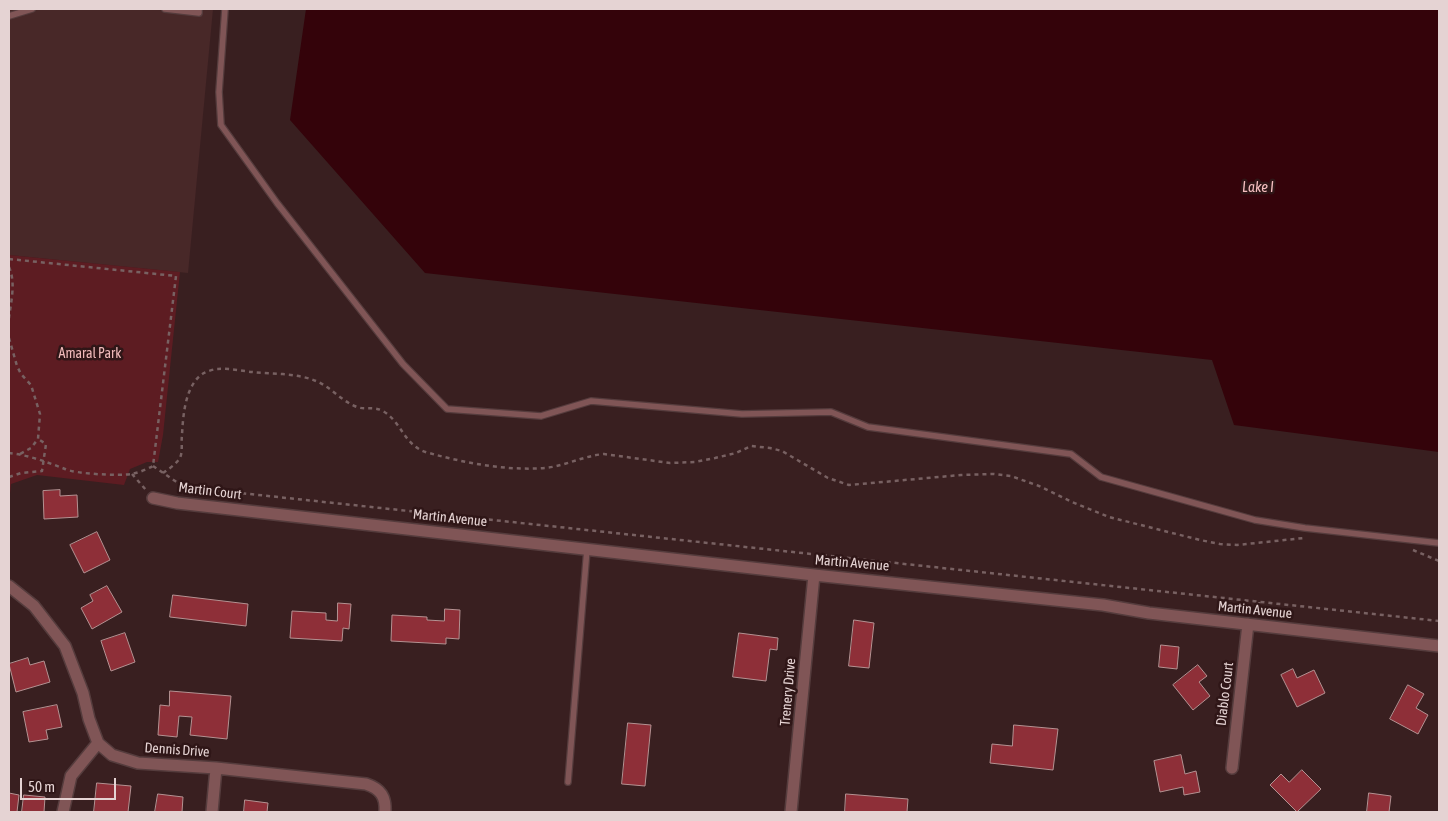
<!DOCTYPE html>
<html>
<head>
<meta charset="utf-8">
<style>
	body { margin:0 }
	#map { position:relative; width:1448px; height:821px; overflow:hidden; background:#391f20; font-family:"Asap Condensed",sans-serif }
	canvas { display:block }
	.frame { position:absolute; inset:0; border:10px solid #e5d3d3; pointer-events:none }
	.scale { position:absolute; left:20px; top:778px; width:96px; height:22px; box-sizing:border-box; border:2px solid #e5d3d3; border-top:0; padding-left:6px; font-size:15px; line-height:18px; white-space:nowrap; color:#e5d3d3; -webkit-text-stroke:4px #2f1617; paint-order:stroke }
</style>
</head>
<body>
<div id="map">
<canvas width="1448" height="821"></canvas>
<div class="frame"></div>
<div class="scale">50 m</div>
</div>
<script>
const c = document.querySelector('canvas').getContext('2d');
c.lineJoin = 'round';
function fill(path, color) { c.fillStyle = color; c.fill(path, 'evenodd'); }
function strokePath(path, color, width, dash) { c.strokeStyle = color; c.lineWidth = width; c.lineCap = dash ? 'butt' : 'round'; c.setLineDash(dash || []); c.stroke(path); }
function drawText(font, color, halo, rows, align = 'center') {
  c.font = font + ' "Asap Condensed",sans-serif'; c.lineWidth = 5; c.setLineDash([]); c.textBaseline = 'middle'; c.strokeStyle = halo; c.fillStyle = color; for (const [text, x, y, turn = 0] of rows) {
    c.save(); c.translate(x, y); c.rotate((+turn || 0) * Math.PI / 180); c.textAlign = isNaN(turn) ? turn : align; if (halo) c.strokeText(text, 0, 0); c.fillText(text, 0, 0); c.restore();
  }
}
const built = new Path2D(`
	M 9,9 L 213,9 L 188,273 L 9,255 Z`);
const green = new Path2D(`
	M 9,255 L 180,272 L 163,435 L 158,462 L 147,462 L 130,469 L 124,485 L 37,475 L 11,484 L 9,503 Z`);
const water = new Path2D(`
	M 306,9 L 1439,9 L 1439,452 L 1234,425 L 1212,360 L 425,273 L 290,120 Z`);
const building = new Path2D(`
	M 60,490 L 60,496 L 77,495 L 78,517 L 44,519 L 43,491 Z
	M 97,532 L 110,560 L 84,573 L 70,545 Z
	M 107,586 L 122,612 L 92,629 L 81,608 L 93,601 L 90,595 Z
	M 173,595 L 248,604 L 246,626 L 170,617 Z
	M 338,603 L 351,604 L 349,629 L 343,628 L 342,641 L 290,638 L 292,611 L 326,613 L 326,620 L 337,621 Z
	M 445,609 L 460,610 L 459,639 L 446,638 L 446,644 L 391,641 L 392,615 L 427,617 L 427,620 L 444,621 Z
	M 854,620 L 874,623 L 869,668 L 849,666 Z
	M 125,633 L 135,662 L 111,671 L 101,641 Z
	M 739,633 L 778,638 L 777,650 L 770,649 L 766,681 L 733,677 Z
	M 1161,645 L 1179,647 L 1177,669 L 1159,667 Z
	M 28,658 L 30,665 L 44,661 L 50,682 L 16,692 L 9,664 Z
	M 1198,665 L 1207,676 L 1199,682 L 1210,696 L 1193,710 L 1173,685 Z
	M 1293,669 L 1297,678 L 1314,670 L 1325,693 L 1297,707 L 1281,675 Z
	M 1408,685 L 1424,694 L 1416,708 L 1428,715 L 1418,734 L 1390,719 Z
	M 170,691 L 231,696 L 227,739 L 190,735 L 192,717 L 179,716 L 177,737 L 158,735 L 160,705 L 169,706 Z
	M 57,705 L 62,727 L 46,730 L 48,739 L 29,742 L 23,712 Z
	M 628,723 L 651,725 L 645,786 L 622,784 Z
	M 1014,725 L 1058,729 L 1053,770 L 990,763 L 992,744 L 1012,746 Z
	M 1181,755 L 1185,774 L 1196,771 L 1200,792 L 1184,795 L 1183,787 L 1160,792 L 1154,761 Z
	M 1302,770 L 1321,789 L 1297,812 L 1270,785 L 1281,774 L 1289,782 Z
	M 97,783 L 131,786 L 128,812 L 94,812 Z
	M 9,793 L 19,795 L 17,812 L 9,812 Z
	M 1369,793 L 1391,796 L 1389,812 L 1367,812 Z
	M 158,794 L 183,797 L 182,812 L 155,812 Z
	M 846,794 L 908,799 L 907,812 L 845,812 Z
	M 24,795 L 45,797 L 44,812 L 22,812 Z
	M 245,800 L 268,803 L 267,812 L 244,812 Z`);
const path = new Path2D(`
	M 9,259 L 176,276 L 153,466 C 147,469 139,473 131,474 C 119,476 76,474 65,469 C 47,462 28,455 9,453
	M 9,267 C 16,283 11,301 9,318
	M 9,338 L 17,366 L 21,374 L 31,385 L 40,414 L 38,439 L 31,448 L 20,454
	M 153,466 L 184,487 L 1439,621
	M 163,473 C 169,469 176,464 180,458 C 183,451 181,442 182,435 C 183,416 185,384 204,373 C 208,371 214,369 218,369 C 229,368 242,371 252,372 C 272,374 297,373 316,381 C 331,387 341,401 357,407 C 365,410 374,406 383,411 C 403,423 404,447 429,453 C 465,463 507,471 545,468 C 565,466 583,456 604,454 L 670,463 L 695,462 L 715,458 L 736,453 L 751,446 L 770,448 L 782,451 L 828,478 L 849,485 L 961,475 L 994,474 L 1011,476 L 1039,486 L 1072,502 L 1109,517 L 1200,540 L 1220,544 L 1237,545 L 1304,538
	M 132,474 L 146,490
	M 9,477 L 21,473 L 42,471 L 46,444 L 38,439
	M 1413,550 L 1439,561
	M 1258,613 L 1259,602`);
const service = new Path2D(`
	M 165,9 L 199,13 L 199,9
	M 225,9 L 219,92 L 221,125 L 277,203 L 403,364 L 447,409 L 541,416 L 591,401 L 742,414 L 831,412 L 868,427 L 1071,454 L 1101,477 L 1255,520 L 1305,528 L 1439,543
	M 9,16 L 32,9
	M 568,782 L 587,549`);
const minor = new Path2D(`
	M 153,498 L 177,503 L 814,575 L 1103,605 L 1149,613 L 1439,646
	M 9,586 L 34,606 L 65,646 L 83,693 L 89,719 L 98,743 L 112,755 L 138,763 L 216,768 L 366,784 C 381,789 386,797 385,812
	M 1232,768 L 1248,624
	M 63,812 L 71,776 L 98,743
	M 212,812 L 216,768
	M 791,812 L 814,575`);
const parkNames = [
	["Amaral Park",90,354]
];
const streetNames = [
	["Martin Court",210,491,7],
	["Martin Avenue",450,518,6],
	["Martin Avenue",852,563,5],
	["Martin Avenue",1255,610,6],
	["Trenery Drive",788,692,-85],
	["Diablo Court",1225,694,-83],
	["Dennis Drive",177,750,4]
];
const waterNames = [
	["Lake I",1258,187]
];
fill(built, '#482828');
fill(green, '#5d1c22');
fill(water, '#34030a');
fill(building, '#8e2f38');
strokePath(building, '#b49292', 1);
strokePath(service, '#553c3d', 8);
strokePath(minor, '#553c3d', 14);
strokePath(path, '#786162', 2.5, [4, 4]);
strokePath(service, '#805556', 5.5);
strokePath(minor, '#805556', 11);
drawText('14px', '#f0baba', '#2f1617', parkNames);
drawText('14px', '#e5d3d3', '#2f1617', streetNames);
drawText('italic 15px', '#f5bebf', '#2f1617', waterNames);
</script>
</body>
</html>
